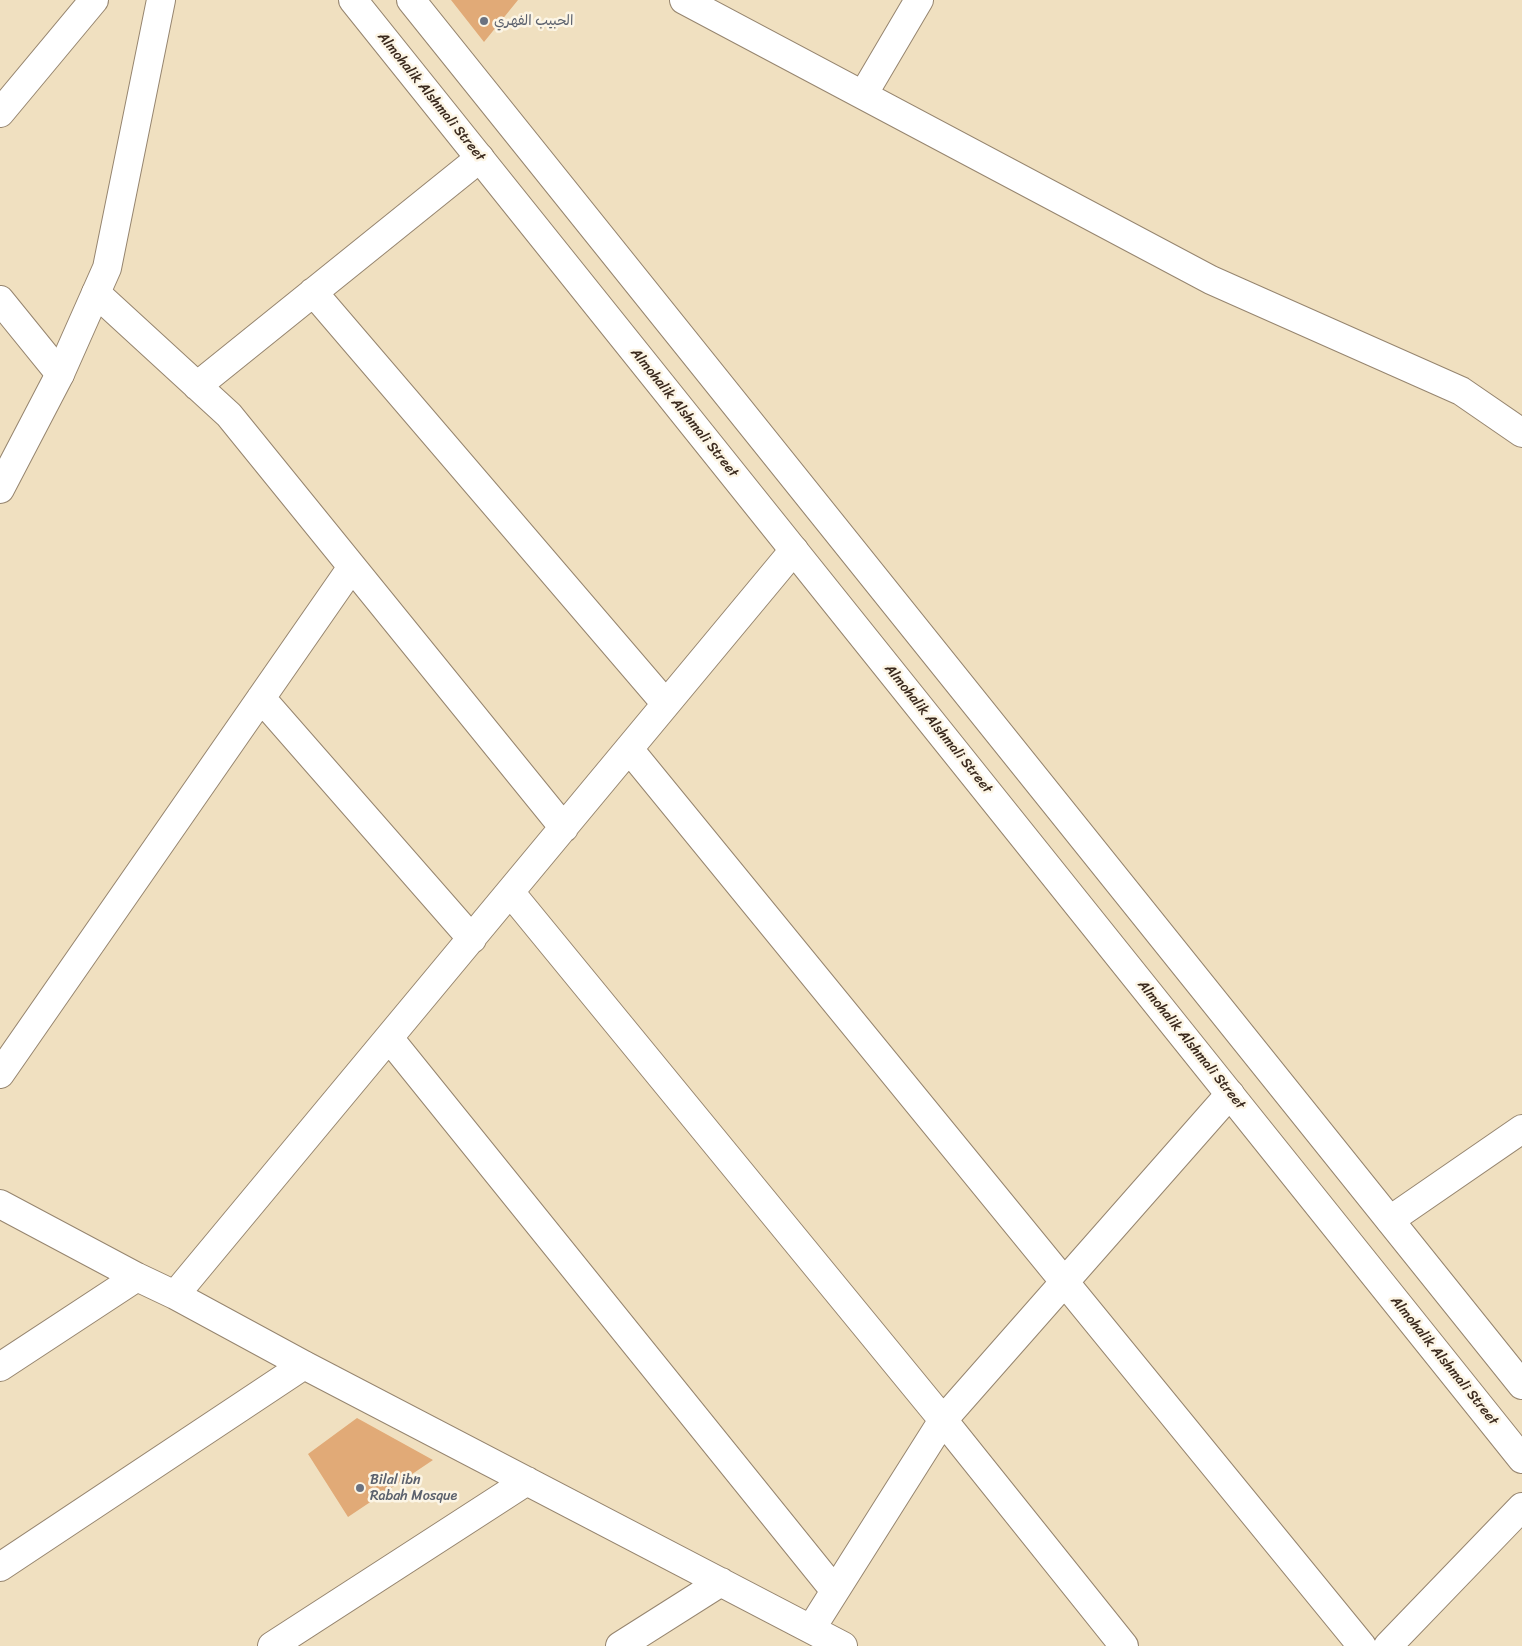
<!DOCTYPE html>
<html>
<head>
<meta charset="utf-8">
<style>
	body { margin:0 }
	canvas { display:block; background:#f0e0c0 }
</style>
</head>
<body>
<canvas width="1522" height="1646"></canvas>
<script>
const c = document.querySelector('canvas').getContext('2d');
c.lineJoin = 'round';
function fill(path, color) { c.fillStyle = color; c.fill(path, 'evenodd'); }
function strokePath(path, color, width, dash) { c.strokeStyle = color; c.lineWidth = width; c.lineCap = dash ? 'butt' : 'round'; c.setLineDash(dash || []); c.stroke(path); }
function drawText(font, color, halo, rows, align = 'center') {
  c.font = font + ' Sriracha,"Playpen Sans Arabic",sans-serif'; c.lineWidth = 5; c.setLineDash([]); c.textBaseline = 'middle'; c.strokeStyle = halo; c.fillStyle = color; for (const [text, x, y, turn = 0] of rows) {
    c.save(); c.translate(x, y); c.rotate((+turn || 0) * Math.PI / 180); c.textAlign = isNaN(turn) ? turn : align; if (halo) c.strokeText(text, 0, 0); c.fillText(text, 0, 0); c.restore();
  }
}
const building = new Path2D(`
	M 451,0 L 518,0 L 484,42 Z
	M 357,1418 L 433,1460 L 348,1517 L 308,1454 Z`);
const minor = new Path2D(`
	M 684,0 L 1211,280 L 1461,391 L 1522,433
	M 863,95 L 919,0
	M 313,292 L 666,704
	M 96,293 L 229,415 L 564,828
	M 0,300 L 60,374
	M 197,386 L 480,158
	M 261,698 L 472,939
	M 629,749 L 1362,1646
	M 510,892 L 943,1420 L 811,1629
	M 389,1038 L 835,1591
	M 0,1074 L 352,567
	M 0,1204 L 137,1277 L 175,1295 L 304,1365 L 843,1646
	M 1390,1220 L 1522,1129
	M 175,1295 L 794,550
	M 0,1367 L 137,1277
	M 0,1567 L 304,1365
	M 272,1646 L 527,1481
	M 620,1646 L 721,1582
	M 1124,1646 L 943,1420 L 1230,1094
	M 1388,1646 L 1522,1507`);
const tertiary = new Path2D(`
	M 0,113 L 94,0
	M 0,489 L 60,374 L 107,268 L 161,0`);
const trunk = new Path2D(`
	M 353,0 L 1522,1459
	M 411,0 L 1522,1385`);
const markers = [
	[484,21,5,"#6b7280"],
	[360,1488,5,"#6b7280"]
];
const worshipNames = [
	["الحبيب الفهري",494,21],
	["Bilal ibn",370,1480],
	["Rabah Mosque",370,1496]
];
const streetNames = [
	["Almohalik Alshmali Street",431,97,51],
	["Almohalik Alshmali Street",684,413,51],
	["Almohalik Alshmali Street",938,729,51],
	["Almohalik Alshmali Street",1191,1045,51],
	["Almohalik Alshmali Street",1444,1361,51]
];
fill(building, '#e1aa77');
strokePath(minor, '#96856f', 30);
strokePath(tertiary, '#96856f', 30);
strokePath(trunk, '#96856f', 30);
strokePath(minor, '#fff', 28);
strokePath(tertiary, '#fff', 28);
strokePath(trunk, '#fff', 28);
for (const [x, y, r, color] of markers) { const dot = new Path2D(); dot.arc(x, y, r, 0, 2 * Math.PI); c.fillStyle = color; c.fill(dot); strokePath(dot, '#fcf5e5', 2); }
drawText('14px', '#5b616d', '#fcf5e5', worshipNames, 'left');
drawText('14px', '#3b2a1e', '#fcf5e5', streetNames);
</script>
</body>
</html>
